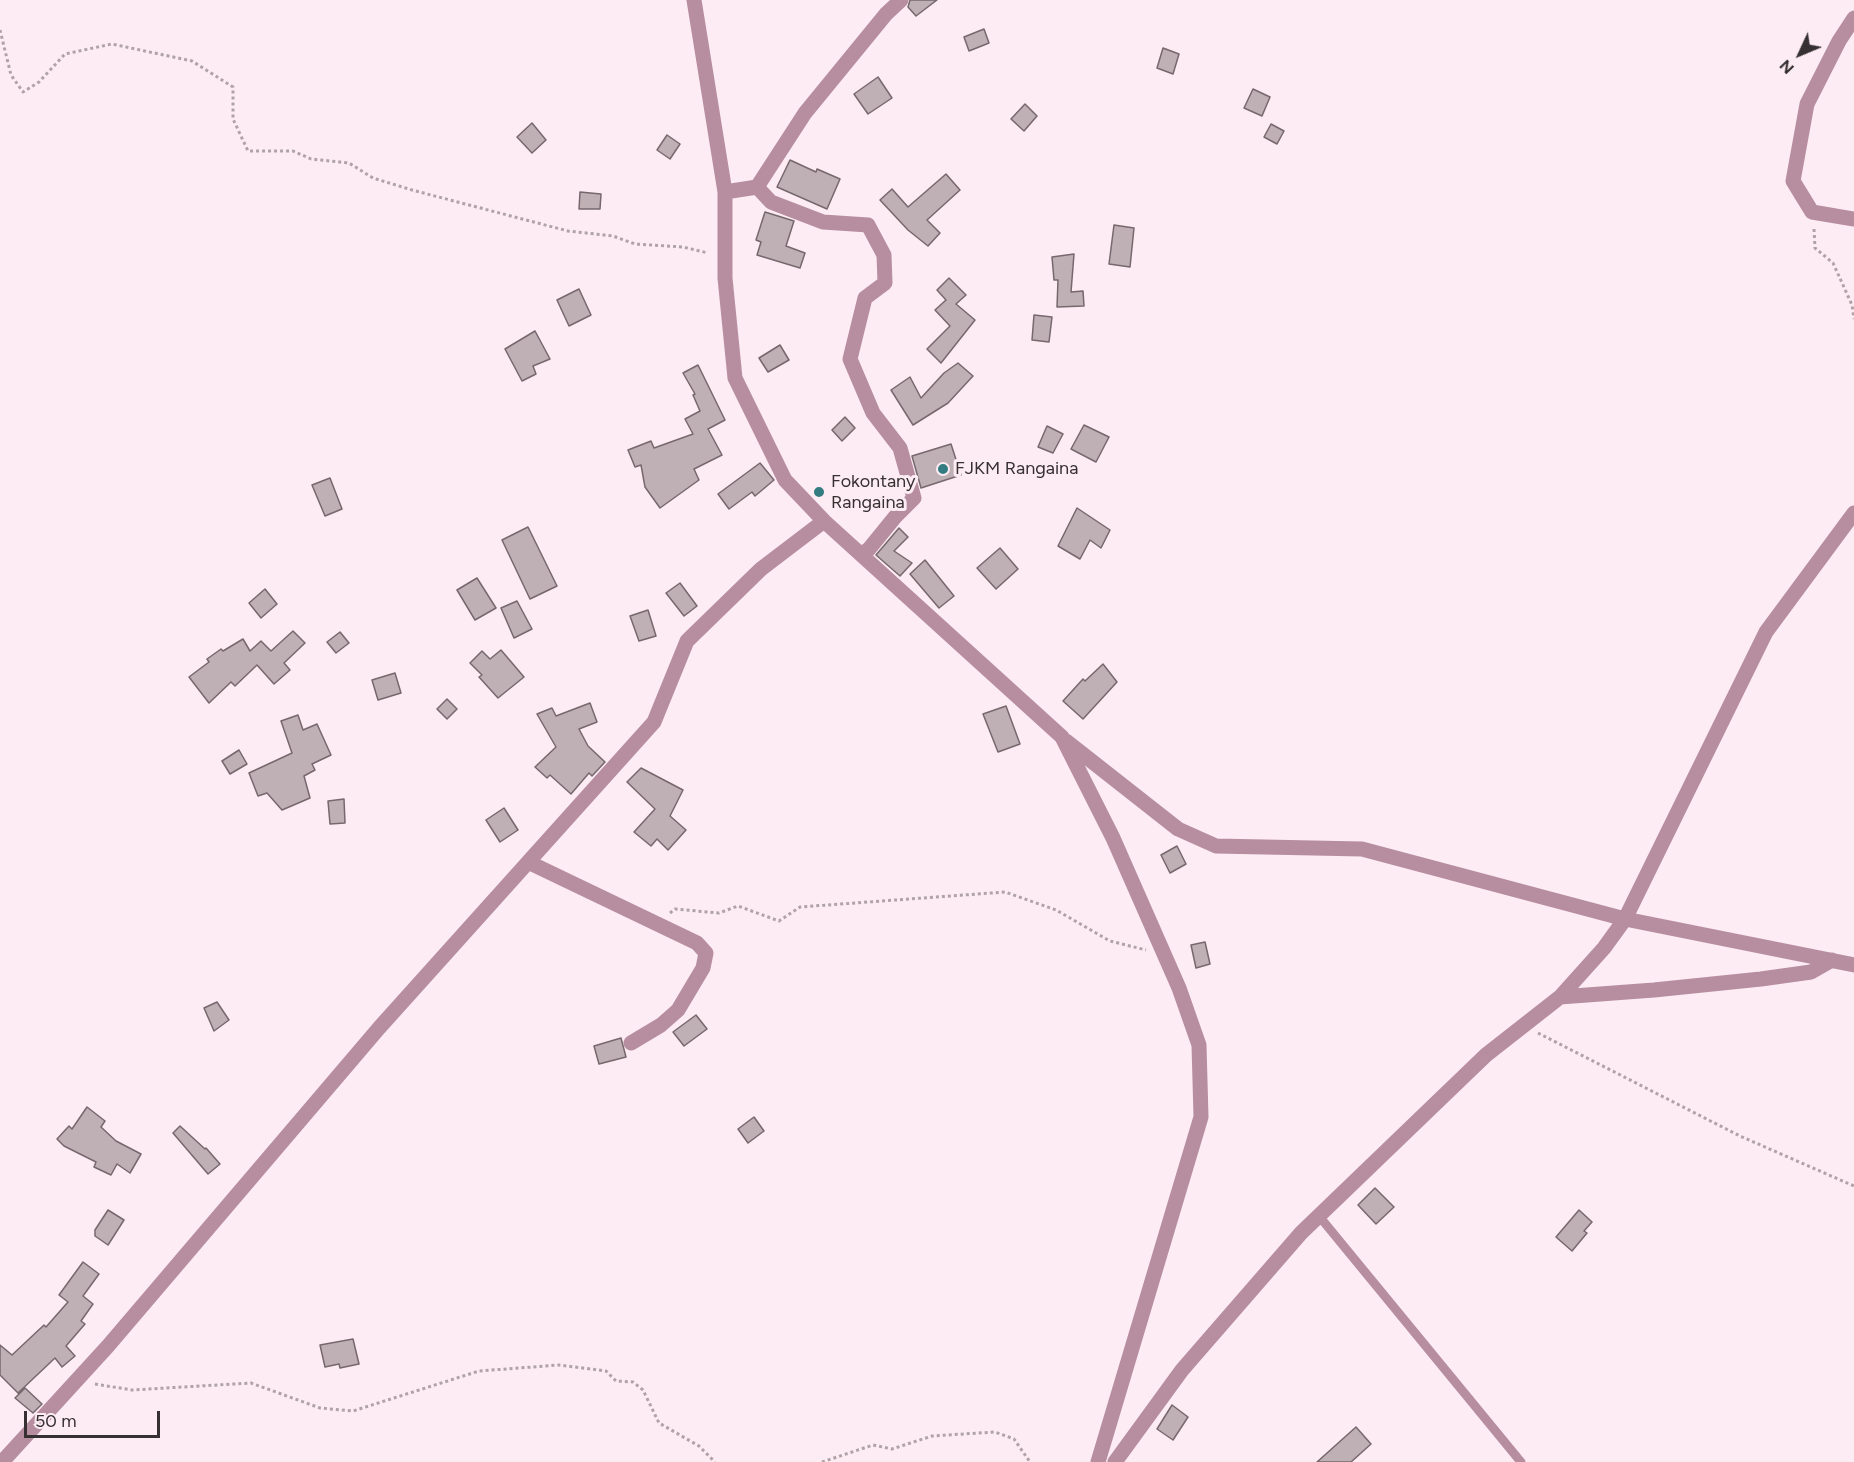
<!DOCTYPE html>
<html>
<head>
<meta charset="utf-8">
<style>
	body { margin:0 }
	#map { position:relative; width:1854px; height:1462px; overflow:hidden; background:#fdecf3; font-family:Figtree,sans-serif }
	canvas { display:block }
	.north { position:absolute; left:1770px; top:24px; width:60px; height:60px; -webkit-text-stroke:4px #fdecf3; paint-order:stroke; rotate:226deg; font-size:16px; font-weight:700; line-height:24px; text-align:center; color:#363032 }
	.north::after { content:''; display:block; margin:auto; width:21px; height:27px; background:#363032; clip-path:polygon(50% 0,100% 100%,50% 72%,0 100%) }
	.scale { position:absolute; left:24px; top:1411px; width:136px; height:27px; box-sizing:border-box; border:3px solid #363032; border-top:0; padding-left:8px; font-size:18px; line-height:21px; white-space:nowrap; color:#363032; -webkit-text-stroke:4px #fdecf3; paint-order:stroke }
</style>
</head>
<body>
<div id="map">
<canvas width="1854" height="1462"></canvas>
<div class="north">N</div>
<div class="scale">50 m</div>
</div>
<script>
const c = document.querySelector('canvas').getContext('2d');
c.lineJoin = 'round';
function fill(path, color) { c.fillStyle = color; c.fill(path, 'evenodd'); }
function strokePath(path, color, width, dash) { c.strokeStyle = color; c.lineWidth = width; c.lineCap = dash ? 'butt' : 'round'; c.setLineDash(dash || []); c.stroke(path); }
function drawText(font, color, halo, rows, align = 'center') {
  c.font = font + ' Figtree,sans-serif'; c.lineWidth = 6; c.setLineDash([]); c.textBaseline = 'middle'; c.strokeStyle = halo; c.fillStyle = color; for (const [text, x, y, turn = 0] of rows) {
    c.save(); c.translate(x, y); c.rotate((+turn || 0) * Math.PI / 180); c.textAlign = isNaN(turn) ? turn : align; if (halo) c.strokeText(text, 0, 0); c.fillText(text, 0, 0); c.restore();
  }
}
const building = new Path2D(`
	M 910,0 L 937,0 L 916,16 L 908,7 Z
	M 984,29 L 989,43 L 969,51 L 964,37 Z
	M 1163,48 L 1179,54 L 1173,74 L 1157,68 Z
	M 878,77 L 892,98 L 868,114 L 854,94 Z
	M 1253,89 L 1270,97 L 1262,116 L 1244,108 Z
	M 1025,104 L 1037,116 L 1024,131 L 1011,119 Z
	M 532,123 L 546,140 L 532,153 L 517,137 Z
	M 1271,124 L 1284,131 L 1277,144 L 1264,137 Z
	M 667,135 L 680,144 L 670,159 L 657,150 Z
	M 790,160 L 816,172 L 817,169 L 840,179 L 827,209 L 777,187 Z
	M 946,174 L 960,190 L 927,220 L 940,233 L 928,246 L 908,230 L 880,200 L 892,189 L 908,207 Z
	M 580,192 L 601,194 L 600,209 L 579,209 Z
	M 765,212 L 794,221 L 786,246 L 805,253 L 800,268 L 757,255 L 761,242 L 756,240 Z
	M 1114,225 L 1134,228 L 1130,267 L 1109,264 Z
	M 1074,254 L 1071,292 L 1083,291 L 1084,306 L 1057,307 L 1058,280 L 1054,280 L 1052,257 Z
	M 949,278 L 966,295 L 956,304 L 975,320 L 941,363 L 927,349 L 950,326 L 935,310 L 946,300 L 937,290 Z
	M 579,289 L 591,315 L 569,326 L 557,300 Z
	M 1034,315 L 1052,317 L 1049,342 L 1032,340 Z
	M 535,331 L 550,359 L 533,366 L 536,374 L 522,381 L 505,349 Z
	M 780,345 L 789,360 L 768,372 L 759,358 Z
	M 958,363 L 973,376 L 948,403 L 913,425 L 891,390 L 910,377 L 921,398 L 944,373 Z
	M 698,365 L 725,420 L 708,429 L 722,455 L 694,469 L 699,480 L 660,508 L 645,487 L 641,465 L 635,467 L 628,450 L 651,441 L 654,448 L 693,434 L 685,419 L 700,411 L 693,395 L 695,394 L 683,373 Z
	M 845,417 L 855,428 L 842,441 L 832,430 Z
	M 1084,425 L 1109,437 L 1096,462 L 1071,449 Z
	M 1047,426 L 1063,434 L 1053,453 L 1038,447 Z
	M 951,444 L 961,475 L 921,488 L 912,456 Z
	M 760,463 L 774,480 L 755,496 L 752,492 L 729,509 L 718,494 Z
	M 330,478 L 342,509 L 325,516 L 312,485 Z
	M 1077,508 L 1110,530 L 1101,548 L 1090,540 L 1080,559 L 1058,546 Z
	M 528,527 L 557,586 L 530,599 L 502,540 Z
	M 899,528 L 908,537 L 894,551 L 912,563 L 900,576 L 876,555 Z
	M 1000,548 L 1018,569 L 996,589 L 977,568 Z
	M 925,560 L 954,596 L 939,608 L 910,574 Z
	M 477,578 L 496,608 L 475,620 L 457,590 Z
	M 680,583 L 697,606 L 684,616 L 666,593 Z
	M 265,589 L 277,604 L 261,618 L 249,603 Z
	M 517,601 L 532,629 L 514,638 L 501,608 Z
	M 648,610 L 656,636 L 639,641 L 630,616 Z
	M 293,631 L 305,643 L 284,663 L 290,670 L 274,684 L 257,665 L 235,686 L 231,682 L 209,703 L 189,677 L 209,662 L 207,659 L 221,649 L 223,651 L 243,639 L 250,651 L 261,641 L 271,651 Z
	M 340,632 L 349,643 L 336,653 L 327,642 Z
	M 501,650 L 524,677 L 498,698 L 479,677 L 482,675 L 470,663 L 482,651 L 490,659 Z
	M 1103,664 L 1117,682 L 1083,719 L 1063,701 L 1083,679 L 1085,681 Z
	M 395,673 L 401,693 L 378,700 L 372,680 Z
	M 447,699 L 457,709 L 447,719 L 437,709 Z
	M 590,703 L 597,722 L 579,729 L 588,746 L 605,762 L 592,776 L 589,773 L 571,794 L 550,775 L 547,778 L 535,767 L 556,747 L 537,714 L 552,708 L 556,716 Z
	M 1006,706 L 1020,744 L 998,752 L 983,714 Z
	M 298,715 L 303,730 L 317,724 L 331,755 L 312,764 L 315,770 L 304,776 L 310,798 L 282,810 L 267,793 L 258,796 L 249,773 L 292,753 L 281,721 Z
	M 239,750 L 247,764 L 230,774 L 222,761 Z
	M 641,768 L 683,790 L 670,816 L 686,830 L 668,850 L 657,839 L 651,846 L 634,832 L 655,809 L 627,782 Z
	M 344,799 L 345,823 L 330,824 L 328,801 Z
	M 504,808 L 518,830 L 500,842 L 486,820 Z
	M 1177,846 L 1186,864 L 1170,873 L 1161,855 Z
	M 1205,942 L 1210,964 L 1196,968 L 1191,945 Z
	M 217,1002 L 229,1020 L 214,1031 L 204,1008 Z
	M 696,1015 L 707,1029 L 684,1046 L 673,1032 Z
	M 621,1038 L 626,1057 L 599,1064 L 594,1046 Z
	M 87,1107 L 105,1121 L 101,1127 L 116,1141 L 141,1154 L 130,1173 L 117,1164 L 111,1175 L 94,1167 L 96,1162 L 64,1146 L 57,1139 L 69,1126 L 72,1129 Z
	M 754,1117 L 764,1131 L 748,1143 L 738,1129 Z
	M 180,1126 L 205,1149 L 206,1148 L 220,1164 L 208,1174 L 173,1133 Z
	M 1375,1188 L 1394,1207 L 1376,1224 L 1358,1205 Z
	M 108,1210 L 124,1220 L 108,1245 L 95,1236 L 95,1230 Z
	M 1579,1210 L 1592,1222 L 1584,1231 L 1587,1233 L 1572,1251 L 1556,1237 Z
	M 83,1262 L 99,1274 L 83,1296 L 93,1304 L 81,1321 L 85,1324 L 66,1346 L 75,1356 L 62,1367 L 55,1358 L 18,1393 L 0,1375 L 0,1345 L 12,1355 L 44,1325 L 46,1327 L 68,1302 L 59,1295 Z
	M 353,1339 L 359,1364 L 340,1368 L 339,1364 L 325,1367 L 320,1345 Z
	M 25,1388 L 42,1404 L 33,1413 L 15,1398 Z
	M 1172,1405 L 1188,1417 L 1173,1440 L 1157,1429 Z
	M 1356,1427 L 1371,1444 L 1351,1462 L 1317,1462 Z`);
const path = new Path2D(`
	M 0,30 L 11,75 L 23,92 L 39,82 L 65,54 L 112,44 L 192,61 L 233,87 L 233,119 L 248,151 L 293,151 L 311,159 L 349,163 L 373,178 L 412,190 L 568,231 L 613,236 L 635,244 L 683,247 L 708,253
	M 1814,229 L 1815,248 L 1833,263 L 1852,305 L 1854,319
	M 670,913 L 675,909 L 719,913 L 738,906 L 779,921 L 800,907 L 1005,892 L 1056,910 L 1110,941 L 1146,950
	M 1538,1033 L 1740,1136 L 1854,1186
	M 95,1384 L 132,1390 L 251,1383 L 320,1408 L 353,1411 L 479,1371 L 559,1365 L 606,1371 L 616,1381 L 633,1382 L 643,1390 L 659,1423 L 699,1446 L 715,1462
	M 822,1462 L 873,1445 L 892,1449 L 932,1436 L 995,1432 L 1014,1439 L 1030,1462`);
const service = new Path2D(`
	M 1319,1216 L 1521,1462`);
const minor = new Path2D(`
	M 694,0 L 725,192 L 725,278 L 735,378 L 785,480 L 824,521 L 1062,737 L 1113,838 L 1179,988 L 1199,1045 L 1201,1117 L 1098,1462
	M 1854,18 L 1839,41 L 1807,104 L 1793,181 L 1812,212 L 1854,219
	M 757,187 L 771,202 L 823,222 L 868,225 L 884,255 L 885,283 L 865,298 L 850,359 L 873,413 L 900,448 L 914,498 L 895,517 L 869,549 L 861,554
	M 725,192 L 757,187 L 805,113 L 886,14 L 901,0
	M 1066,741 L 1178,829 L 1216,846 L 1362,849 L 1625,919 L 1854,965
	M 528,862 L 697,943 L 706,953 L 703,968 L 678,1010 L 661,1025 L 631,1043
	M 1560,997 L 1654,990 L 1761,979 L 1811,972 L 1832,960
	M 2,1462 L 108,1346 L 379,1028 L 654,722 L 687,641 L 761,569 L 824,521
	M 1115,1462 L 1182,1370 L 1301,1233 L 1486,1055 L 1560,997 L 1604,948 L 1625,919 L 1766,632 L 1854,513`);
const markers = [
	[943,469,6,"#337c81"],
	[819,492,6,"#337c81"]
];
const poiNames = [
	["FJKM Rangaina",955,469],
	["Fokontany",831,482],
	["Rangaina",831,503]
];
fill(building, '#bfb0b6');
strokePath(building, '#76686d', 1.5);
strokePath(path, '#afa3a8', 3, [3, 3]);
strokePath(service, '#b78ea0', 9);
strokePath(minor, '#b78ea0', 15);
for (const [x, y, r, color] of markers) { const dot = new Path2D(); dot.arc(x, y, r, 0, 2 * Math.PI); c.fillStyle = color; c.fill(dot); strokePath(dot, '#fdecf3', 2); }
drawText('18px', '#363032', '#fdecf3', poiNames, 'left');
</script>
</body>
</html>
